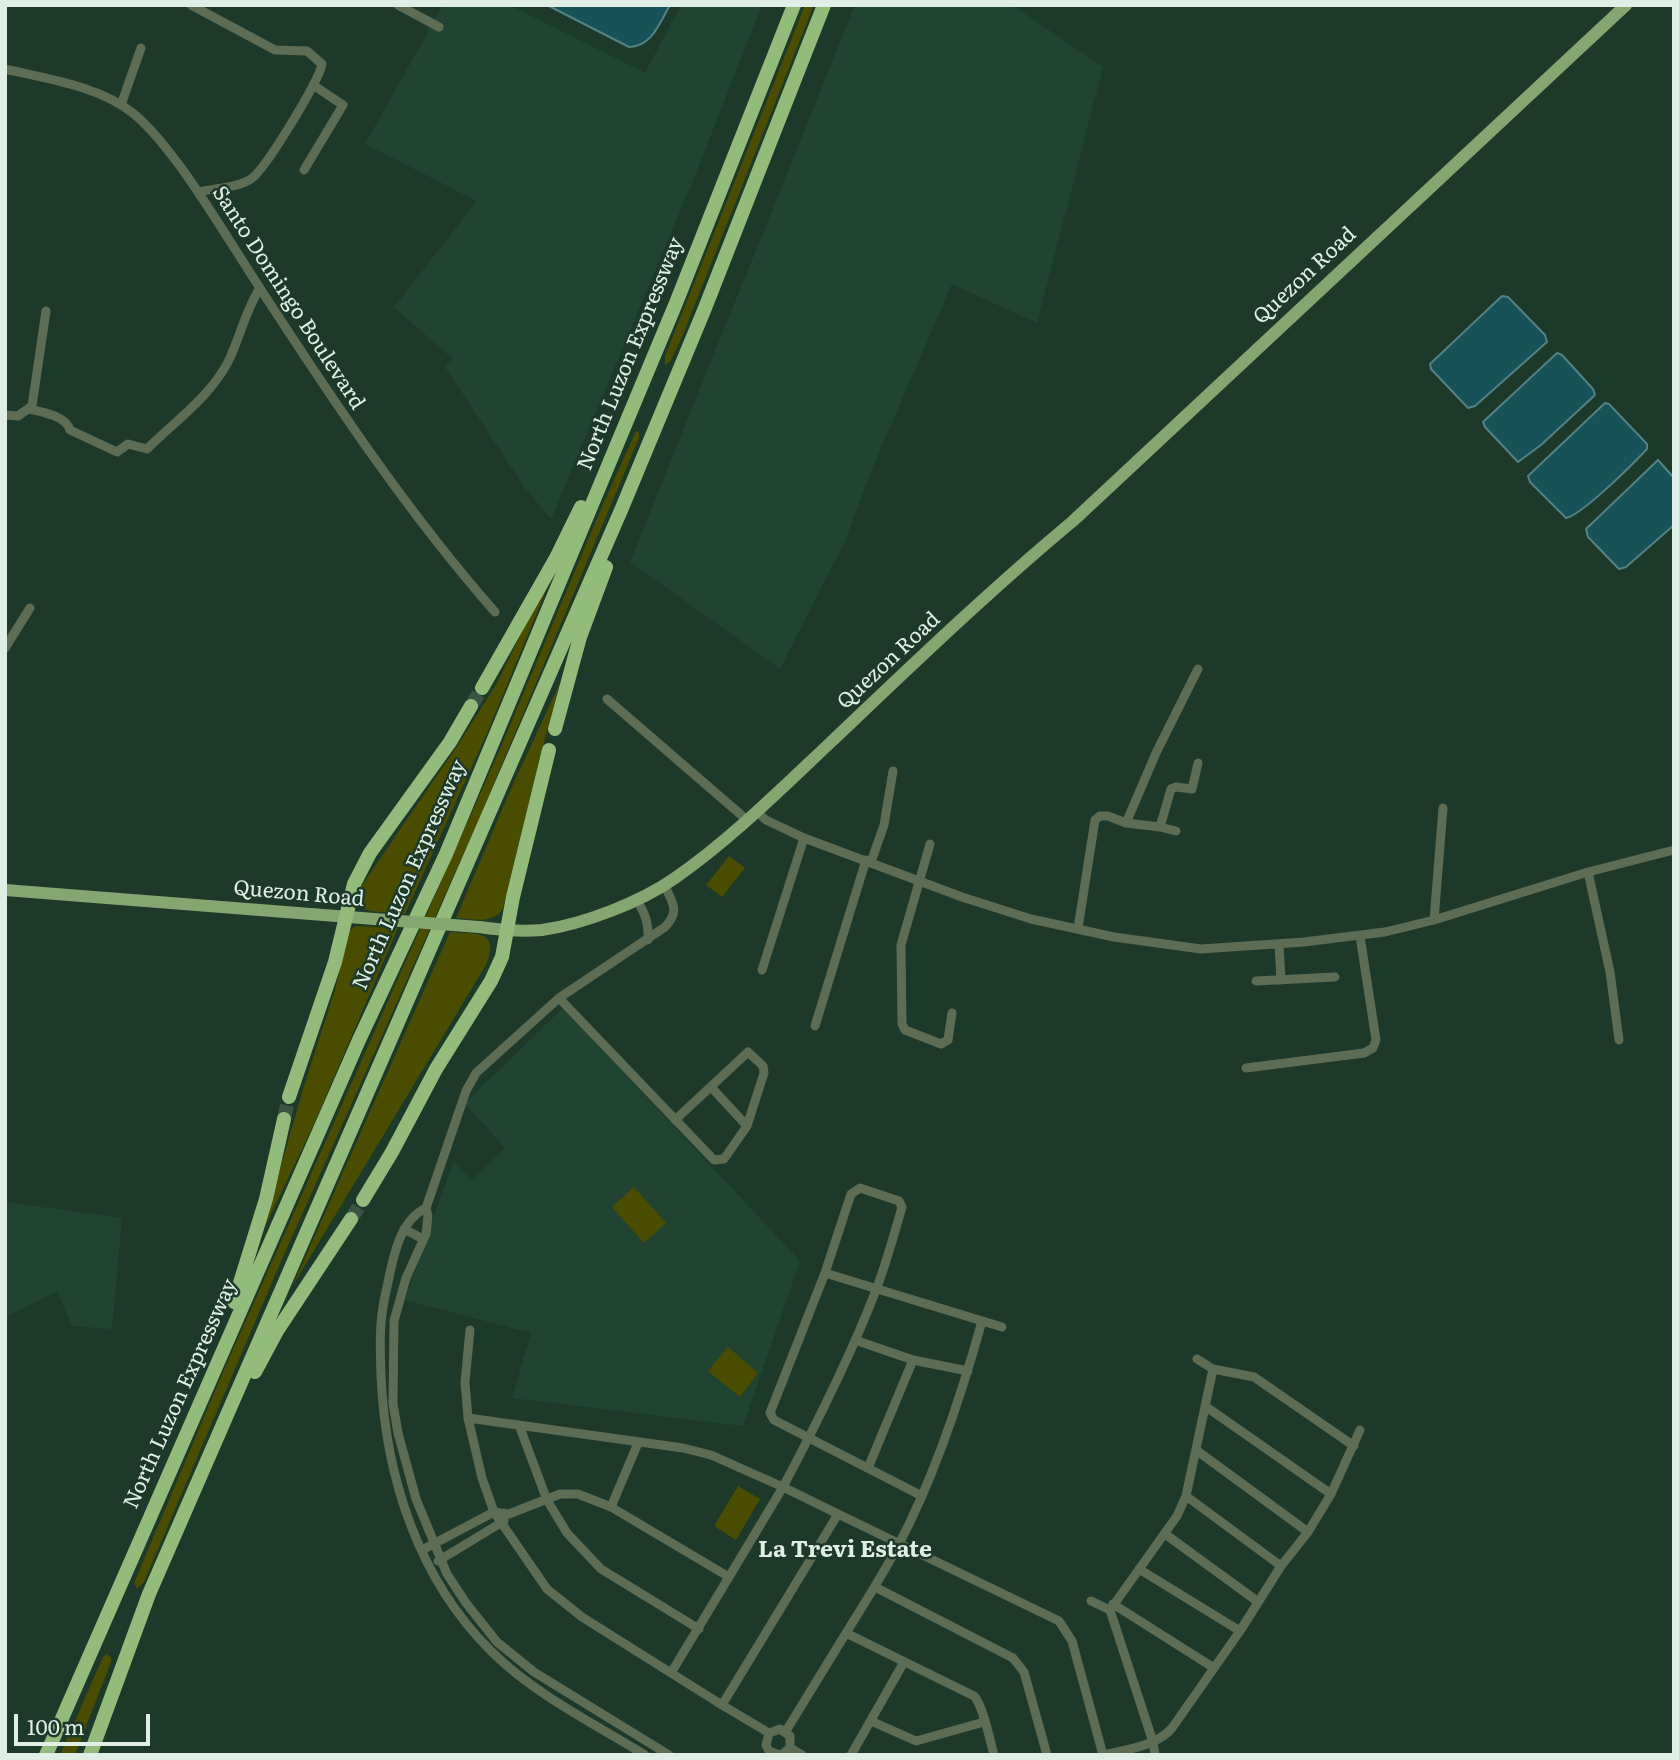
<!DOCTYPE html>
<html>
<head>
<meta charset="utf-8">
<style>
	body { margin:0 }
	#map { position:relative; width:1679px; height:1760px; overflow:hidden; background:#1d392a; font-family:Literata,serif }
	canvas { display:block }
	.frame { position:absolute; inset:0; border:7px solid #dfefe5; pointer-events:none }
	.scale { position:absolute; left:14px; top:1714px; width:136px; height:32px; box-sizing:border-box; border:4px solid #dfefe5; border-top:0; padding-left:9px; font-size:21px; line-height:24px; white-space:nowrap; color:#dfefe5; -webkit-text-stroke:5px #1d392a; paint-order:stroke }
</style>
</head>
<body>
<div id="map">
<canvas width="1679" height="1760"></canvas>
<div class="frame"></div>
<div class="scale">100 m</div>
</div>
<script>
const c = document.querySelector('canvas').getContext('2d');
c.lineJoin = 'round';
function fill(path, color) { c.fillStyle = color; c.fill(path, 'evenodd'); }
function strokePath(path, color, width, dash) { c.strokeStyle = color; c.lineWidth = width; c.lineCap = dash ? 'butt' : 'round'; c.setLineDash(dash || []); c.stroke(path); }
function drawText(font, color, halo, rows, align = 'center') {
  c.font = font + ' Literata,serif'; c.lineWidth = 5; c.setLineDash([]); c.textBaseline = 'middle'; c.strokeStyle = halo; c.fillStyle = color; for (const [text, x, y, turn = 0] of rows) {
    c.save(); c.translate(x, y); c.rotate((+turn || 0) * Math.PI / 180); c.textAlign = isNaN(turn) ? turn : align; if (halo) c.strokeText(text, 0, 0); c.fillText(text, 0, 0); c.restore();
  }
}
const built = new Path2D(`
	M 443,5 L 509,5 L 645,73 L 681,5 L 762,5 L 694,178 L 551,519 L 525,488 L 445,367 L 453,359 L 394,307 L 477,201 L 365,144 Z
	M 855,5 L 1012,5 L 1103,67 L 1037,323 L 952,284 L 871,471 L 846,539 L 780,669 L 630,562 Z
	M 563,1008 L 800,1261 L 743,1426 L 512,1398 L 531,1333 L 405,1300 L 453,1162 L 472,1181 L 505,1148 L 465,1103 Z
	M 5,1202 L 122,1218 L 112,1329 L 72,1326 L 57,1291 L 5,1317 Z`);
const green = new Path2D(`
	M 805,5 L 814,5 L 682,337 L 670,362 L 665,365 L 665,356 Z
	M 636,431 L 639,432 L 639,438 L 479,819 L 279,1266 L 144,1582 L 137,1589 L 134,1583 L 223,1372 L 497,756 L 604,502 Z
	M 548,586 L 488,731 L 405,914 L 370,911 L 361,907 L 357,896 L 360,888 L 458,745 L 497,683 L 540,595 Z
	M 560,683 L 541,753 L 503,908 C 494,925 473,919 456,918 L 510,791 Z
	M 729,856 L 745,868 L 722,897 L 706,885 Z
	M 356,926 L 398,928 L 314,1124 L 261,1235 L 304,1086 L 335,990 L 349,931 Z
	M 450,932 C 476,934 501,930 486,965 L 292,1287 Z
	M 634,1187 L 666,1223 L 644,1243 L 612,1207 Z
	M 728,1347 L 758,1373 L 740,1397 L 708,1371 Z
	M 738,1486 L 760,1499 L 736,1540 L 714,1526 Z
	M 107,1654 L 111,1658 L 111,1662 L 75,1755 L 60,1755 L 103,1657 Z`);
const water = new Path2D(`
	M 547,5 L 670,5 C 660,22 652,47 629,47 Z
	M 1502,296 L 1508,297 L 1545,335 L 1547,342 L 1475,406 L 1468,408 L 1431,369 L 1430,364 Z
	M 1557,353 L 1562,355 L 1593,389 L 1595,395 L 1541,445 L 1518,462 L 1485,427 L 1483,422 Z
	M 1605,403 L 1609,404 L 1647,444 L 1647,449 C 1634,463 1582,515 1566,518 L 1530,482 L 1528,476 Z
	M 1658,460 L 1674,478 L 1674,525 L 1626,567 L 1619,569 L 1588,537 L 1586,529 Z`);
const highwayTunnel = new Path2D(`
	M 471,706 L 482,688
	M 284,1119 L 289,1097
	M 351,1219 L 363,1200`);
const minor = new Path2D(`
	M 191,5 L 275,50 L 307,51 L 322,64 C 319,81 265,170 251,179 C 237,188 214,188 198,192
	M 398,5 L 439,27
	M 5,69 C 48,79 100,86 134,114 C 152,129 166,148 180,166 C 211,209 238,255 267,299 C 338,408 409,514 495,612
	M 121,105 L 141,48
	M 304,170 L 343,105 L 313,85
	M 29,409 C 43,412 66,416 70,430 L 117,452 L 128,444 L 147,449 C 175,421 209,398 228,362 C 240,338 245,311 260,288
	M 5,415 L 18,416 L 32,406 L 46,311
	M 5,648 L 30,608
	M 607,699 L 747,820
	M 757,812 L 766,820 L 804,838 L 962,897 L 1031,919 L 1114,937 L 1201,949 L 1304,942 L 1385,932 L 1434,920 L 1588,872 L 1674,850
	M 1126,823 L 1156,753 L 1198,669
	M 1160,827 L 1176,831
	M 930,844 L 901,945 L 902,1024 L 905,1030 L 941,1044 L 948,1040 L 952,1013
	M 871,862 L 884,825 L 893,771
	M 1588,872 L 1610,972 L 1619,1040
	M 664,884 C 672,903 681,910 665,927 L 559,998 L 476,1073 L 466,1091 L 426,1208 L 428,1216 L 426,1234 L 406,1278 L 394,1321 L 393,1404 L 398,1433 L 416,1499 L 447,1574 L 466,1603 L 497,1642 L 534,1672 L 669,1755
	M 636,899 C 645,913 649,923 648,940
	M 1434,920 L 1443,808
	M 1078,928 L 1095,820 L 1100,816 L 1108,816 L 1126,823 L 1160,827 L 1171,789 L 1176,787 L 1192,789 L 1198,763
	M 1279,944 L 1281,980
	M 762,970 L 804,838
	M 1256,981 L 1335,977
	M 559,998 L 714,1160 L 724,1159 L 747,1126 L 764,1073 L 763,1066 L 748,1052 L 675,1120
	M 815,1026 L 866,860
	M 1246,1068 L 1364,1053 L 1373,1048 L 1376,1040 L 1360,936
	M 711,1087 L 747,1126
	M 426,1208 C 396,1222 392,1267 385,1296 C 379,1323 380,1348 381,1375 C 385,1475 418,1579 491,1651 C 534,1694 593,1723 645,1755
	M 404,1229 L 423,1239
	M 825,1273 L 1002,1327
	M 982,1321 C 961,1397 935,1476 898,1546 C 882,1576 864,1604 846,1633 L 974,1696 C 983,1705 990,1741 994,1755
	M 470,1330 L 465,1382 L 468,1418 L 482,1478 L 494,1512 L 547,1589 L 582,1617 L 722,1705
	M 855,1340 L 913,1360 L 968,1371
	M 1197,1359 L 1213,1369 L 1254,1377 L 1354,1446
	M 1205,1406 L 1331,1494
	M 468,1418 L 683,1448 L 711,1455 L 783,1487 C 817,1423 850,1358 876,1290 C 886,1264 894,1235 902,1207 L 899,1201 L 860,1188 L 851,1194 L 825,1273 L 770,1413 L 774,1420 L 922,1496
	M 519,1425 L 547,1500 L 567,1533 L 601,1569 L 699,1629
	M 1196,1450 L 1308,1532
	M 868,1468 L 913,1360
	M 1186,1496 L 1281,1566
	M 611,1507 L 638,1443
	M 838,1514 L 1059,1621 L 1072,1641 L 1103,1755
	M 1165,1534 L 1257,1601
	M 422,1550 L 494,1512 L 509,1514 L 560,1494 L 578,1494 L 611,1507 L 729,1577 L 783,1487 L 838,1514 L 722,1705 L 769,1733
	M 438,1561 L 504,1521
	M 1139,1569 L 1240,1631
	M 875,1587 L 1013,1658 L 1024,1672 L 1047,1755
	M 1091,1601 L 1110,1610
	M 1113,1604 L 1214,1668
	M 671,1673 L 729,1577
	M 871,1721 L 916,1741 L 984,1722
	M 786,1731 L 846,1633
	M 769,1733 L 780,1729 L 790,1736 L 790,1748 L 781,1755
	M 769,1733 L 766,1745 L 769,1751 L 779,1755
	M 790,1748 L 802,1755
	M 851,1755 L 904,1662
	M 1105,1755 C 1127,1749 1157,1746 1172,1728 L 1240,1631 L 1281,1566 L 1308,1532 L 1331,1494 L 1360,1430
	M 1155,1755 L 1153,1742 L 1110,1610 L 1177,1516 L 1186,1496 L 1213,1369`);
const major = new Path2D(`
	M 5,890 L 387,920
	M 479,927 C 500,930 522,932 542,930 C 584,924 641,902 675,878 C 730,840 782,788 831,742 C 910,667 989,591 1073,521 L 1626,5`);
const highway = new Path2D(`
	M 482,688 L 556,558 L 581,507
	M 555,729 L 580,637 L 606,567
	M 289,1097 L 335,962 L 354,884 L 370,853 L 450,742 L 471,706
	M 363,1200 L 392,1152 L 436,1069 L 491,981 L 502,957 L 513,897 L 549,750
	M 234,1302 L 266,1199 L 284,1119
	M 255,1372 L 277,1331 L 351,1219
	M 46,1755 L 359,1040 L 446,854 L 676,303 L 794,5
	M 90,1755 L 149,1594 L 622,508 L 705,308 L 824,5`);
const majorBridge = new Path2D(`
	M 387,920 L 479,927`);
const streetNames = [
	["Quezon Road",1305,276,-43],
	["Santo Domingo Boulevard",288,298,57],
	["North Luzon Expressway",631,354,-68],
	["Quezon Road",889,661,-43],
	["North Luzon Expressway",410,875,-66],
	["Quezon Road",299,894,5],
	["North Luzon Expressway",181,1394,-66]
];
const neighbourhoodNames = [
	["La Trevi Estate",845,1550]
];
fill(built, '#214432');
fill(green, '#4a4c00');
fill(water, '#185259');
strokePath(water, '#548183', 2);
strokePath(highwayTunnel, '#3a5446', 14, [14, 7]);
strokePath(minor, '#5c6d53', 9);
strokePath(major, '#84a671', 12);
strokePath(highway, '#93bc7c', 14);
strokePath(majorBridge, '#84a671', 12);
drawText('21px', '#dfefe5', '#1d392a', streetNames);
drawText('bold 23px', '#dfefe5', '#1d392a', neighbourhoodNames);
</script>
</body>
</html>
